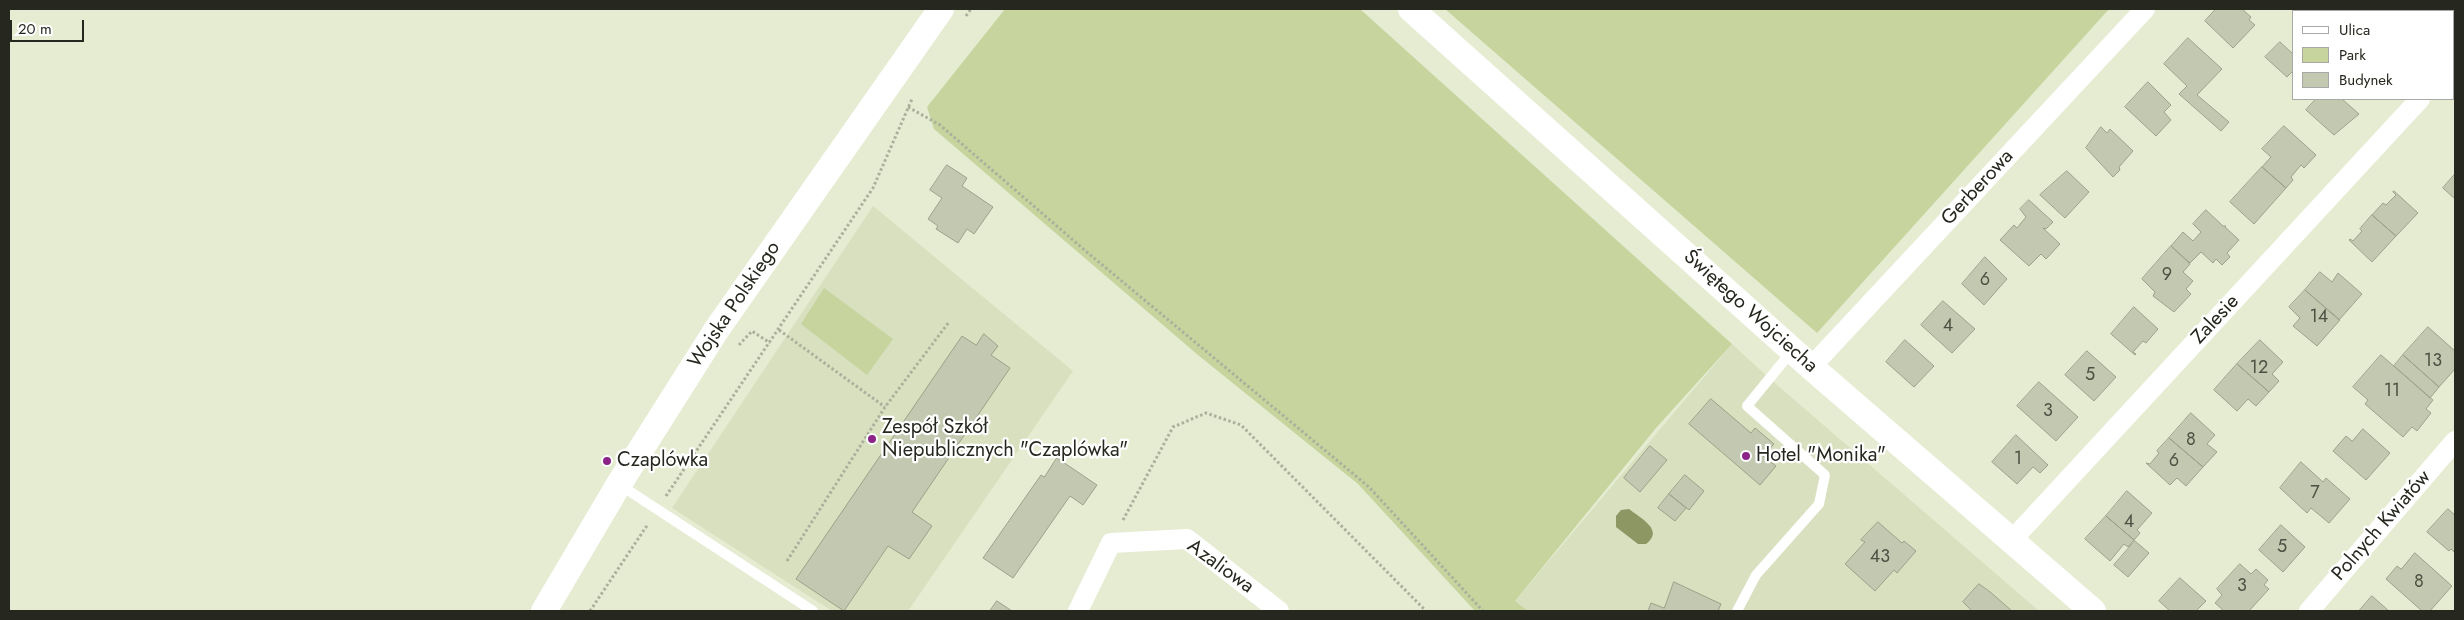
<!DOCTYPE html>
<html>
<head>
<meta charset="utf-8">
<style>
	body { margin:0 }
	#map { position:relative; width:2464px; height:620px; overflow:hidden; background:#e5ecd2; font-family:Jost,sans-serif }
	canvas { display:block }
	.frame { position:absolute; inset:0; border:10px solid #26281f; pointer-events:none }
	.legend { position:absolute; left:2292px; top:10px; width:162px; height:90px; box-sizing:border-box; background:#fff; border:1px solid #a8a9a5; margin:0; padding:6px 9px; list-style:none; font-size:15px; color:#26281f }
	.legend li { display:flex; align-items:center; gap:10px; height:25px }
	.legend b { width:25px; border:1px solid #a8a9a5 }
	.scale { position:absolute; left:10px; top:20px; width:74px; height:22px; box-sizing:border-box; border:2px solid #26281f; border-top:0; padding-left:6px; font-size:15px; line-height:18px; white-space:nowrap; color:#26281f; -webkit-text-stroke:4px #fff; paint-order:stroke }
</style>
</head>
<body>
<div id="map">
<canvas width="2464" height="620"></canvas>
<div class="frame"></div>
<ul class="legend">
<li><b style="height:6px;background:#fff"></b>Ulica</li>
<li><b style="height:14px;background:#c7d49e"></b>Park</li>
<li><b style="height:14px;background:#c3c9b0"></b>Budynek</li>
</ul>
<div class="scale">20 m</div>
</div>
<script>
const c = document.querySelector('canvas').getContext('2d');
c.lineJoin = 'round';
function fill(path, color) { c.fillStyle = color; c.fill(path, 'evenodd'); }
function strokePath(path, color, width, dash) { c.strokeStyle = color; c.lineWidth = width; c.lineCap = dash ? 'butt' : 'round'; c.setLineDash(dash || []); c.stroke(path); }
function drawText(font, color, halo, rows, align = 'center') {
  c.font = font + ' Jost,sans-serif'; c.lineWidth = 4.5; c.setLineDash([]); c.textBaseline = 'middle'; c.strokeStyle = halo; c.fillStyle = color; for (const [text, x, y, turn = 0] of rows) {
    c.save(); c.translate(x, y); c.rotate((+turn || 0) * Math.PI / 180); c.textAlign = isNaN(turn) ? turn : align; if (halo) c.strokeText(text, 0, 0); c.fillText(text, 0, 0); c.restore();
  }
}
const built = new Path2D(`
	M 873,206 L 1073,371 L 908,611 L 832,611 L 672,508 Z
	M 1732,344 L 1769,378 L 2039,611 L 1528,611 L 1515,601 Z`);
const green = new Path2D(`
	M 1005,9 L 1360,9 L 1732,344 L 1656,428 L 1515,601 L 1528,611 L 1475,611 L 1358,484 L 1198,355 L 934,129 L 927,107 Z
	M 1445,9 L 2109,9 L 1817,333 Z
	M 824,288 L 893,339 L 867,375 L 801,324 Z`);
const water = new Path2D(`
	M 1629,509 C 1640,518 1665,530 1646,544 L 1638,544 L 1616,527 L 1616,516 L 1621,510 Z`);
const building = new Path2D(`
	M 2216,9 L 2242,9 L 2251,17 L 2249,20 L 2255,25 L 2233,48 L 2205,21 Z
	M 2188,38 L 2222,69 L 2197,95 L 2229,122 L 2221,131 L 2179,94 L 2187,86 L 2164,64 Z
	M 2280,42 L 2293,54 L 2293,71 L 2287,77 L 2265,57 Z
	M 2148,82 L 2171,105 L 2164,112 L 2171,120 L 2156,136 L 2125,107 Z
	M 2316,99 L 2342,99 L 2359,114 L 2334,135 L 2306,110 Z
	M 2284,126 L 2316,155 L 2304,168 L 2301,165 L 2291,177 L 2293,180 L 2286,188 L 2262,167 L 2271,157 L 2262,149 Z
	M 2101,127 L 2107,133 L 2110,129 L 2133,151 L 2119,167 L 2120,170 L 2113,177 L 2086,148 Z
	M 947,165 L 967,178 L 962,186 L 993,207 L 974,234 L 967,229 L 958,243 L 936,229 L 938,226 L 928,219 L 942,198 L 930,190 Z
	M 2262,167 L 2286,188 L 2254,224 L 2230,202 Z
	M 2067,171 L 2089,192 L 2065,218 L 2040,195 Z
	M 2455,174 L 2455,199 L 2443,188 Z
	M 2394,191 L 2418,213 L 2396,236 L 2372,215 L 2383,203 L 2386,205 L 2396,195 L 2393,192 Z
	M 2029,200 L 2053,222 L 2046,229 L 2043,228 L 2060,244 L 2046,259 L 2041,254 L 2029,266 L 2000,240 L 2014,225 L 2017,228 L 2026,217 L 2020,209 Z
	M 2206,210 L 2223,226 L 2226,226 L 2225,227 L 2239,240 L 2227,253 L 2230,257 L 2222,265 L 2216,259 L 2213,263 L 2201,252 L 2190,263 L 2171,246 L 2183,232 L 2193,241 L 2201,232 L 2193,224 Z
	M 2372,215 L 2396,236 L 2372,262 L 2349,240 L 2350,239 L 2353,241 L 2362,231 L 2360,229 Z
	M 2171,246 L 2190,264 L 2183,272 L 2193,281 L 2186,289 L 2191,294 L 2174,312 L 2153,296 L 2155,292 L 2142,279 Z
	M 1985,257 L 2007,279 L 1984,305 L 1962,284 Z
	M 2320,272 L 2332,282 L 2338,273 L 2362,294 L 2339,320 L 2305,290 Z
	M 2305,290 L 2340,320 L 2317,346 L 2293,326 L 2300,318 L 2289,307 Z
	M 1943,301 L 1975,329 L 1952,353 L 1921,325 Z
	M 2134,307 L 2158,329 L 2146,343 L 2143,341 L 2133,352 L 2136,354 L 2135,355 L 2111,334 Z
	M 2428,327 L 2455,351 L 2455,369 L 2439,387 L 2403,355 Z
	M 984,334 L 998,346 L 991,355 L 1010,368 L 912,512 L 932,526 L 909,559 L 888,546 L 844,611 L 796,579 L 962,336 L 976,345 Z
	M 1905,340 L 1934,366 L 1914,387 L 1886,362 Z
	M 2260,340 L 2283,362 L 2272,374 L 2279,381 L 2269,392 L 2237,364 Z
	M 2087,351 L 2116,377 L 2094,401 L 2065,375 Z
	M 2381,355 L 2433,400 L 2426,409 L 2431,413 L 2417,431 L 2412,427 L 2403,437 L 2365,404 L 2368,400 L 2353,387 Z
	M 2403,355 L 2439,387 L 2430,398 L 2394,366 Z
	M 2237,364 L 2269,392 L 2256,406 L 2248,399 L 2237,411 L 2214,390 Z
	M 2039,382 L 2078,417 L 2056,441 L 2017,406 Z
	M 1711,399 L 1751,433 L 1755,428 L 1774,444 L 1763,456 L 1776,466 L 1760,485 L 1689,424 Z
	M 2191,413 L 2215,435 L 2207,444 L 2217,452 L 2203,467 L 2169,438 Z
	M 2363,429 L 2390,453 L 2366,480 L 2333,451 L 2346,436 L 2352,441 Z
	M 2016,435 L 2048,465 L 2040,473 L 2033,467 L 2017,484 L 1992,462 Z
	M 2169,438 L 2203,467 L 2186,486 L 2177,478 L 2170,485 L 2146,463 L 2150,464 L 2159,453 L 2157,451 Z
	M 1650,446 L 1667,460 L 1640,492 L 1624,478 Z
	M 1057,458 L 1097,485 L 1083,505 L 1070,496 L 1013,578 L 983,558 L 1041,475 L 1044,477 Z
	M 2301,462 L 2323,482 L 2326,478 L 2350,499 L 2329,523 L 2311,508 L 2307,513 L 2280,488 Z
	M 1685,475 L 1704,491 L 1689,510 L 1669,494 Z
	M 2127,491 L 2152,513 L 2137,530 L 2140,533 L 2134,540 L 2106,516 Z
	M 1669,494 L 1686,508 L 1675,521 L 1658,508 Z
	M 2448,509 L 2455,515 L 2455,553 L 2451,549 L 2449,551 L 2427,532 Z
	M 2106,516 L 2134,540 L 2128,547 L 2124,544 L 2110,561 L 2085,539 Z
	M 1878,522 L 1902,543 L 1904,541 L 1916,551 L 1897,573 L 1894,570 L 1875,591 L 1845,564 L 1865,542 L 1861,540 Z
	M 2281,525 L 2305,547 L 2283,572 L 2259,550 Z
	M 2135,541 L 2149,553 L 2128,577 L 2114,565 Z
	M 2415,553 L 2452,586 L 2430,611 L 2422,611 L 2386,579 L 2397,566 L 2401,569 Z
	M 2240,564 L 2251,574 L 2256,569 L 2268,580 L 2264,585 L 2269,589 L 2249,611 L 2224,611 L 2215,603 L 2222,595 L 2217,589 Z
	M 2180,578 L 2206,601 L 2196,611 L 2170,611 L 2159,601 Z
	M 1674,582 L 1721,604 L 1718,611 L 1648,611 L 1651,603 L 1664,608 Z
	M 1979,584 L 1989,591 L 2012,611 L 1972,611 L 1963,602 Z
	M 2372,596 L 2389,611 L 2359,611 Z
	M 997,601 L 1012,611 L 990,611 Z`);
const path = new Path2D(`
	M 966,16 L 971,9
	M 908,107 L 940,125 L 1088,253 L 1369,487 L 1483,611
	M 779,330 L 885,407
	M 739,345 L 752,331 L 770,343
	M 666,496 L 873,188 L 912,99
	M 1123,520 L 1173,427 L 1206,413 L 1241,425 L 1426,611
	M 787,561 L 885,407 L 949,322
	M 590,611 L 648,524`);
const service = new Path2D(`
	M 620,485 L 813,611
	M 1737,611 L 1756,575 L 1819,504 L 1825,475 L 1747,406 L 1792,351`);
const minor = new Path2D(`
	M 2453,64 L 2455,61
	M 1811,367 L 2145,9
	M 2012,540 L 2420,99
	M 1078,611 L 1111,543 L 1187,539 L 1279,611
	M 2309,611 L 2455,441`);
const tertiary = new Path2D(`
	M 1411,9 L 1811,367 L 2093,611
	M 544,611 L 619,484 L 717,329 L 941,9`);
const markers = [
	[872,439,5,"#8b2389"],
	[1746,456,5,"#8b2389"],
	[607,461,5,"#8b2389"]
];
const numberNames = [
	["9",2167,276],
	["6",1985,281],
	["14",2319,318],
	["4",1948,327],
	["13",2433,362],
	["12",2259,369],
	["5",2090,376],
	["11",2392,392],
	["3",2048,412],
	["8",2191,441],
	["1",2018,460],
	["6",2174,462],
	["7",2315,494],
	["4",2129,523],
	["5",2282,548],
	["43",1880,558],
	["8",2419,583],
	["3",2242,587]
];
const streetNames = [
	["Gerberowa",1978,188,-47],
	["Wojska Polskiego",735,305,-56],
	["Świętego Wojciecha",1750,312,42],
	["Zalesie",2216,320,-47],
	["Polnych Kwiatów",2382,526,-49],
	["Azaliowa",1220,567,36]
];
const poiNames = [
	["Zespół Szkół",882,428],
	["Niepublicznych \"Czaplówka\"",882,451],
	["Hotel \"Monika\"",1756,456],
	["Czaplówka",617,461]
];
fill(built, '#d8e0bf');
fill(green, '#c7d49e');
fill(water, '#8c9763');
fill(building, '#c3c9b0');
strokePath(building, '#9ca28a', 1);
strokePath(path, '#aab09b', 3, [2.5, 2.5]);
strokePath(service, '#fff', 10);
strokePath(minor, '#fff', 20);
strokePath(tertiary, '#fff', 26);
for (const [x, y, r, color] of markers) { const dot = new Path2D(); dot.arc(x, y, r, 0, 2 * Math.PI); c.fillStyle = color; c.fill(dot); strokePath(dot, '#fff', 2); }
drawText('18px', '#4d5043', null, numberNames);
drawText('20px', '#26281f', '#fff', streetNames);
drawText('20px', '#26281f', '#fff', poiNames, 'left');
</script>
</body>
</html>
